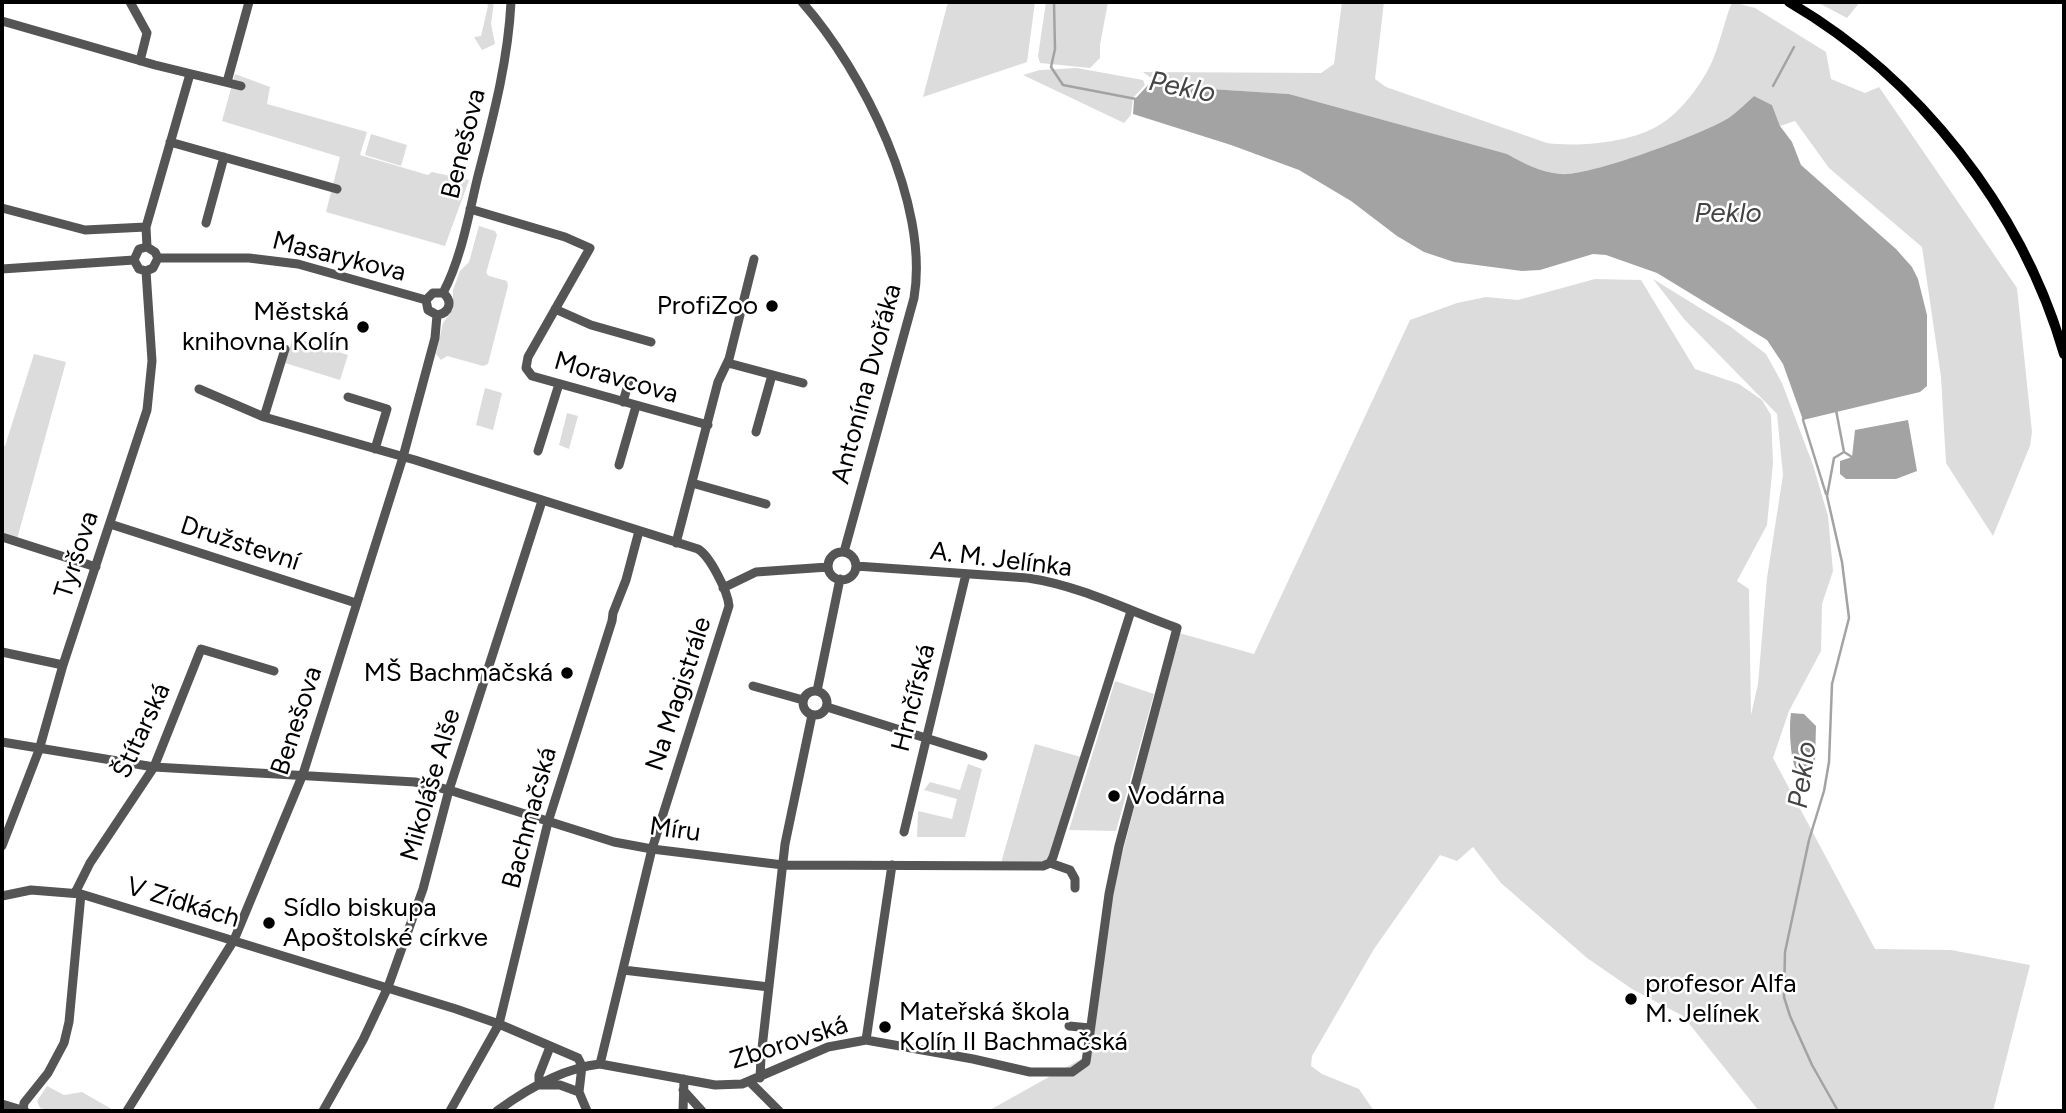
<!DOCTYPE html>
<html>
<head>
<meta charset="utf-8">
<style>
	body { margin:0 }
	#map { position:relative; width:2066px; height:1113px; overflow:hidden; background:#fff; font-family:Figtree,sans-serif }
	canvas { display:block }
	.frame { position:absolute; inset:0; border:4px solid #000; pointer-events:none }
</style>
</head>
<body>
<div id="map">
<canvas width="2066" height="1113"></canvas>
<div class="frame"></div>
</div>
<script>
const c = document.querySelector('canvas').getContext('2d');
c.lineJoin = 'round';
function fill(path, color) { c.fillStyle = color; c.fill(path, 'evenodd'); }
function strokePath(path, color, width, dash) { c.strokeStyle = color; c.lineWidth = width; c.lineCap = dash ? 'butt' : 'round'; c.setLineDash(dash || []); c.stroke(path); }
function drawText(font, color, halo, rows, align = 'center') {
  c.font = font + ' Figtree,sans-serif'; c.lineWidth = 5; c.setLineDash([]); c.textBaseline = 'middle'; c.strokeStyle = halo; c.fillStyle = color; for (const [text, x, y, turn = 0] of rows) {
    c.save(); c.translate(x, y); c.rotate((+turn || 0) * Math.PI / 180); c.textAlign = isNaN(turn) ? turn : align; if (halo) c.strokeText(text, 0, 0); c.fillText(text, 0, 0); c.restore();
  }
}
const green = new Path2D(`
	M 486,2 L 494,2 L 491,24 L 495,44 L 482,50 L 474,37 L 481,36 L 488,6 Z
	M 948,2 L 1035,2 L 1027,62 L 923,97 Z
	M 1046,2 L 1108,2 L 1100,45 L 1100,58 L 1090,68 L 1040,63 L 1038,56 Z
	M 1342,2 L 1384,2 L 1375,79 L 1386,87 L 1547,143 C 1578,147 1625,143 1654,128 C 1678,116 1699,88 1711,64 C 1720,44 1724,22 1732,2 L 1755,8 L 1826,52 L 1831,79 L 1865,93 L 1879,87 L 2017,288 L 2032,432 L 2030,446 L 1993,536 L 1946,463 L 1941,377 L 1922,247 L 1829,168 L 1795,121 L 1780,126 L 1772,105 L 1754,96 C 1746,103 1738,111 1730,117 C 1706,133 1588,177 1561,174 C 1540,172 1525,164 1506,154 L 1289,94 L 1162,86 L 1143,72 L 1321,73 L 1334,64 Z
	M 1817,2 L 1860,2 L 1847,18 Z
	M 1077,68 L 1143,80 L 1145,85 L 1133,98 L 1131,115 L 1124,123 L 1023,75 L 1040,70 Z
	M 235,74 L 270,87 L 267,104 L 367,132 L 360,155 L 428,175 L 432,172 L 469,180 L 445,246 L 326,212 L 340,157 L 222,121 Z
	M 371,134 L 407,145 L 401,166 L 365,155 Z
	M 479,226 L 495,231 L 497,235 L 486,273 L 489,276 L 507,281 L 508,286 L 488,364 L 483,366 L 447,356 L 441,360 L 436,354 L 443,323 L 453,309 L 453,290 L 460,271 L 469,262 Z
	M 1595,279 L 1641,280 L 1695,369 L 1739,384 L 1762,400 L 1771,415 L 1773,463 L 1767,525 L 1737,581 L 1749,589 L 1751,715 L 1758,684 L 1767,578 L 1783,475 L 1777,414 L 1684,319 L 1653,279 L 1731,327 L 1766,354 L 1782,383 L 1813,465 L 1828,516 L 1833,571 L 1822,604 L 1821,651 L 1789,711 L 1773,758 L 1875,949 L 1951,950 L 2030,965 L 1993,1111 L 1759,1111 L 1683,1016 L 1632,989 L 1587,958 L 1501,883 L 1473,847 L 1457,861 L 1440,855 L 1374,949 L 1312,1056 L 1311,1066 L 1322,1074 L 1359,1089 L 1374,1111 L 988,1111 L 1090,1054 L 1112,894 L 1179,633 L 1254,654 L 1410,320 L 1457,303 L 1486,297 L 1518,300 Z
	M 293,337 L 348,355 L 340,380 L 285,363 Z
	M 34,354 L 66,362 L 17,539 L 2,534 L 2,446 L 5,446 Z
	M 485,388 L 502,393 L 493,430 L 476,425 Z
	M 567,413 L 578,416 L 569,449 L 559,445 Z
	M 1115,681 L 1154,694 L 1116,831 L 1069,830 Z
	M 1035,744 L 1081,757 L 1049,860 L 1042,863 L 1001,863 Z
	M 968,764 L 982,769 L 965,837 L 917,837 L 918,811 L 952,819 L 957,799 L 924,790 L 930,782 L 960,790 Z
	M 47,1086 L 64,1095 L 82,1092 L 115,1111 L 53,1111 L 40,1108 L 37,1101 Z`);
const water = new Path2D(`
	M 1148,85 L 1289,94 L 1507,154 C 1525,164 1540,172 1561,174 C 1588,177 1706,133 1730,117 C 1738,111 1746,103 1754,96 L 1772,105 L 1780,126 L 1792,142 L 1801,165 L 1896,249 L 1912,267 L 1918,279 L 1927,315 L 1927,386 L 1920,392 L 1803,420 L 1783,364 L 1767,340 L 1657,273 L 1606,255 L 1593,254 L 1540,270 L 1522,271 L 1454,262 L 1424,252 L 1397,236 L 1351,201 L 1299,170 L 1231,145 L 1133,114 L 1134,100 Z
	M 1908,420 L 1917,471 L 1896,479 L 1846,479 L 1840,474 L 1840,461 L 1852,457 L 1855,430 Z
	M 1791,713 L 1804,714 L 1816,726 L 1815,762 L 1805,772 L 1796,769 C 1790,758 1789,726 1791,713 Z`);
const stream = new Path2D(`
	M 1054,2 L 1055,49 L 1051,67 L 1063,85 L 1136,99
	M 1773,86 L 1794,47
	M 1836,410 L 1844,452 L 1834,458 L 1827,496 L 1842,562 L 1849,618 L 1832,684 L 1829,762 L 1824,791 L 1809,840 L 1785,952 L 1784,997 L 1790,1016 L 1812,1065 L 1838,1111
	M 1804,417 L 1803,420 L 1826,494
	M 1844,452 L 1852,457`);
const minor = new Path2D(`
	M 130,2 L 147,33 L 140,61
	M 802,2 C 863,71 930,204 914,298 L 844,552
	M 2,21 L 155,65 L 241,86
	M 227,82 L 249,2
	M 170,142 L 337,189
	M 2,208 L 85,230 L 146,227
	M 470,209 L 565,237 L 590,248 L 528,357 L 526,368 L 532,376 L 708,425
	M 206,223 L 224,157
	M 147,247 L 146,227 L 190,74
	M 158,258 L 249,258 L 298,264 L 426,300
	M 134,260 L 139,269 L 146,271 L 153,268 L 158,258
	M 134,260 L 139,249 L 147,247 L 155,252 L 158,258
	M 2,269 L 134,260
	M 443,293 C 461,259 468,218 477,180 C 492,121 508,63 511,2
	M 426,300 L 428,310 L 437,315
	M 426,300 L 433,293 L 443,293
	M 555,309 L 591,325 L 651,342
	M 437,315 C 450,313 453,301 443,293
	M 728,363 L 803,383
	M 199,389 L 264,417 L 415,460 L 698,549 C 710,556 728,592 729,606 L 652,849 L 600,1064
	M 348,397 L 387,409 L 375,449
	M 623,402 L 629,381
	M 264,417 L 285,349
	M 756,432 L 772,375
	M 538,451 L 559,384
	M 619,465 L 636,406
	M 692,483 L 766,504
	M 110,524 L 356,603
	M 2,537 L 96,567
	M 676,543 L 718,382 L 729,359 L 754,259
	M828 566a14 14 0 1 1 28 0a14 14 0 1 1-28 0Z
	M 723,588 L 756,572 L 828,567
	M 2,652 L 63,665
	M 753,686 L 803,700
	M803 703a12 12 0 1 1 24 0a12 12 0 1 1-24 0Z
	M 817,691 L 840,579
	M 827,707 L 983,756
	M 2,742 L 154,767 L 415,782 L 449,790 L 614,842 L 652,849 L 783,865 L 1043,866 L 1050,863 L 1053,857 L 1131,611
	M 904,832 L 966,574
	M 2,846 L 39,750 L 63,665 L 147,410 L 152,361 L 146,271
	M 1050,863 L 1070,870 L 1075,879 L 1075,888
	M 75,893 L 90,863 L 154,767 L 201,649 L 274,671
	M 2,896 L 31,890 L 81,894 L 456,1009 L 499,1024 L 578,1058 L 582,1066 L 579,1092 L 587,1111
	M 623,970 L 769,987
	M 1069,1026 L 1090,1028
	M 866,1040 L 892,865
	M 550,1047 L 539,1075 L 539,1085 L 560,1085 L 579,1092
	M 760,1078 L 761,1057 L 785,844 L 812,715
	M 750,1082 L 779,1111
	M 683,1090 L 702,1111
	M 2,1104 L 25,1111
	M 23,1111 L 24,1103 L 48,1073 L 64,1043 L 69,1022 L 81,894
	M 127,1111 L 234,940 L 303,774 L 403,457 L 435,338 L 437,315
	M 323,1111 L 363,1040 L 388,987 L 423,889 L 449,790 L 542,501
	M 450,1111 L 499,1024 L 548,822 L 612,621 L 613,613 L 626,580 L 639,531
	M 497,1111 C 527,1089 563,1068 600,1064 L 715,1085 L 742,1084 L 828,1047 L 866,1040 L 973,1059 L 1030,1072 L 1072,1072 L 1086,1062 L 1109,894 L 1119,846 L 1177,628 C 1127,610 1081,586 1028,578 L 856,566
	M 683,1111 L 684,1079`);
const major = new Path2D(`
	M 1789,2 C 1919,78 2022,209 2064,354`);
const markers = [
	[772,306,7,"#000"],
	[363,327,7,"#000"],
	[567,673,7,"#000"],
	[1114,796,7,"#000"],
	[269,923,7,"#000"],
	[1631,999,7,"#000"],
	[885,1027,7,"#000"]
];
const streetNames = [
	["Benešova",464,144,-76],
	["Masarykova",339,257,14],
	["Moravcova",616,378,16],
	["Antonína Dvořáka",867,384,-75],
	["Družstevní",240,544,18],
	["Tyršova",77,555,-72],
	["A. M. Jelínka",1001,560,7],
	["Na Magistrále",679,694,-72],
	["Hrnčířská",914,698,-76],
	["Benešova",297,721,-72],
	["Štítarská",142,731,-65],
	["Mikoláše Alše",431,785,-74],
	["Bachmačská",530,818,-75],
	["Míru",675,830,8],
	["V Zídkách",183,903,17],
	["Zborovská",789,1043,-18]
];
const poiNames = [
	["ProfiZoo",758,306,"right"],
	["Městská",349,312,"right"],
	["knihovna Kolín",349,342,"right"],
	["MŠ Bachmačská",553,673,"right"],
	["Vodárna",1128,796],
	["Sídlo biskupa",283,908],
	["Apoštolské církve",283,938],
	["profesor Alfa",1645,984],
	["M. Jelínek",1645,1014],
	["Mateřská škola",899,1012],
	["Kolín II Bachmačská",899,1042]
];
const waterNames = [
	["Peklo",1182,88,11],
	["Peklo",1728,214],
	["Peklo",1803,775,-82]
];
fill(green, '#dcdcdc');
fill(water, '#a3a3a3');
strokePath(stream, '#a3a3a3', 2.5);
strokePath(minor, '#555', 9);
strokePath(major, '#000', 10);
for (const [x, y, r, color] of markers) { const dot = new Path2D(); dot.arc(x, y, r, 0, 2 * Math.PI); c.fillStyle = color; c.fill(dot); strokePath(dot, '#fff', 2.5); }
drawText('26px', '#000', '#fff', streetNames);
drawText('26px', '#000', '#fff', poiNames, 'left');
drawText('italic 28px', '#444', '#fff', waterNames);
</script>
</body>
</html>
